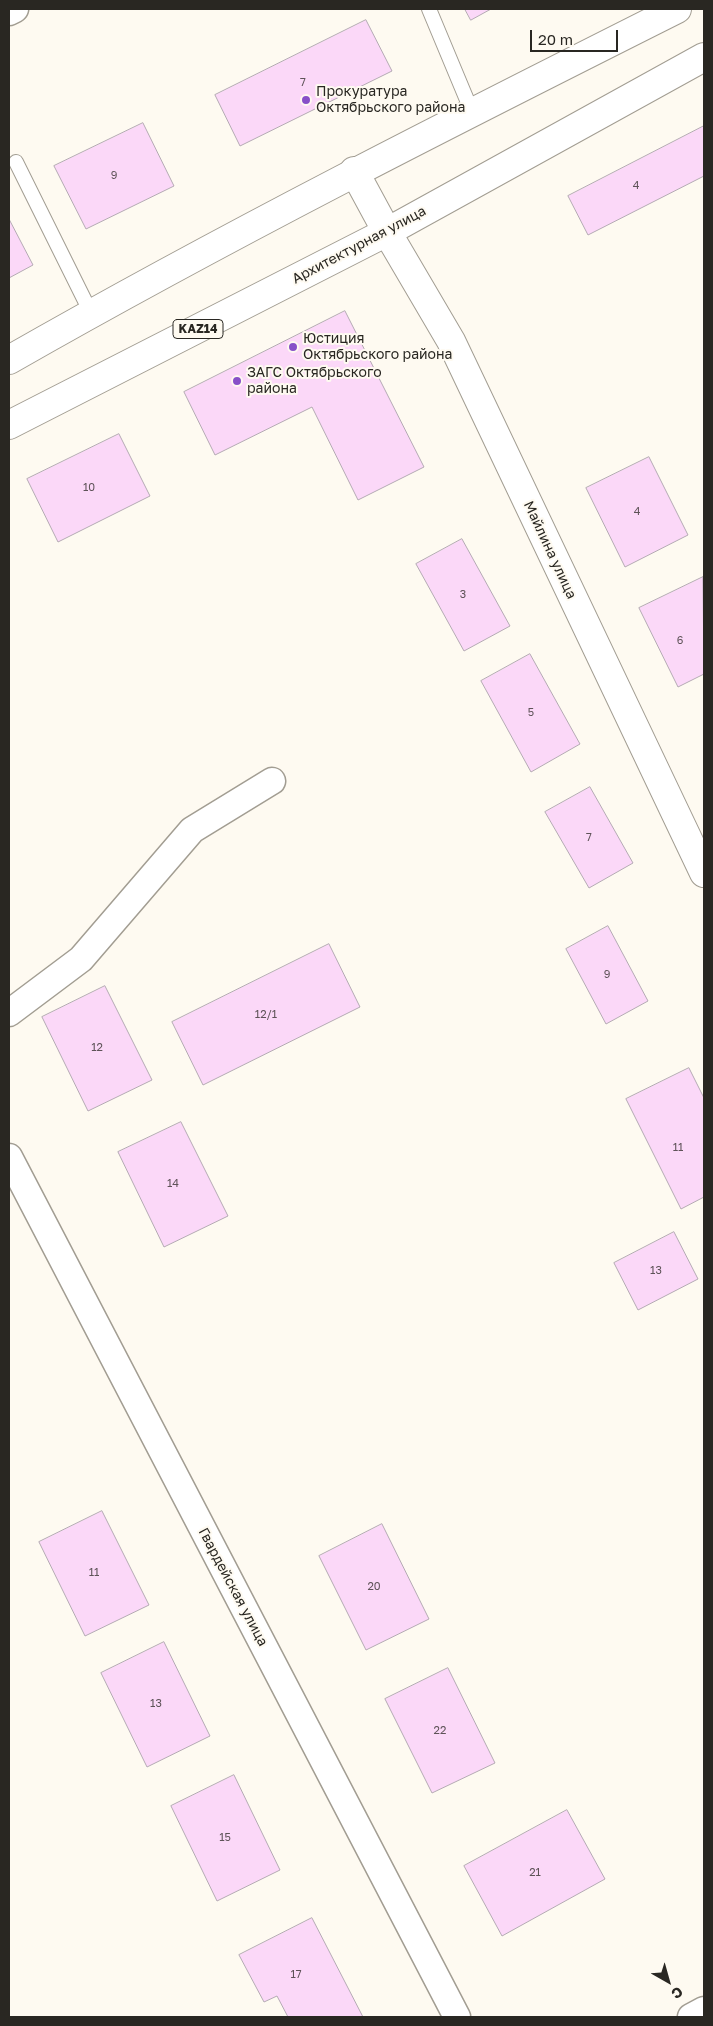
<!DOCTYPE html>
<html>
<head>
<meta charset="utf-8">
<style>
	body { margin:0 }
	#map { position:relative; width:713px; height:2026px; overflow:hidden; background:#fefaf1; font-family:"Golos Text",sans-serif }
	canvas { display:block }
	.frame { position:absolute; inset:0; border:10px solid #292722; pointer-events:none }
	.north { position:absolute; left:643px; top:1956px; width:50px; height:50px; -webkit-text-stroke:4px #fefaf1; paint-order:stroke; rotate:142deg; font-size:14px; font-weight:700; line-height:20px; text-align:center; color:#292722 }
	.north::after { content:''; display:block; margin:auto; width:18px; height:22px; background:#292722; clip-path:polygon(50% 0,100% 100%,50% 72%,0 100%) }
	.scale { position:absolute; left:530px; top:30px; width:88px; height:22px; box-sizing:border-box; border:2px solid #292722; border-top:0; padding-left:6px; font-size:15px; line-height:18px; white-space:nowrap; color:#292722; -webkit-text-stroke:4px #fefaf1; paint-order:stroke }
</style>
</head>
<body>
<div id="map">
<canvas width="713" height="2026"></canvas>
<div class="frame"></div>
<div class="north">С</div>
<div class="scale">20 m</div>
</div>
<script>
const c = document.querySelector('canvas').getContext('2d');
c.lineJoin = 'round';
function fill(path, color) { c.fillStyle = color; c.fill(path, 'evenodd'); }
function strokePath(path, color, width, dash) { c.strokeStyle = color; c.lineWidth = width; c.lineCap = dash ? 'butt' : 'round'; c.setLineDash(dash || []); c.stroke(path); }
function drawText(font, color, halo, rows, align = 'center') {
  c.font = font + ' "Golos Text",sans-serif'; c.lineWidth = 4; c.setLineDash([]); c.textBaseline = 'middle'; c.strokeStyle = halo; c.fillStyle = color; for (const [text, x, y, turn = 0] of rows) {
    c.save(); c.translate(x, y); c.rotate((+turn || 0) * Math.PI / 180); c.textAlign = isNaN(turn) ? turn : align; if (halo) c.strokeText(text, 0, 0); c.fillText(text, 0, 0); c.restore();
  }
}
const building = new Path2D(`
	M 465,9 L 491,9 L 471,20 Z
	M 366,20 L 392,71 L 240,146 L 215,95 Z
	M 143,123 L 174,186 L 86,229 L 54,166 Z
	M 704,126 L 704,176 L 588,235 L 568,196 Z
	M 9,219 L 33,265 L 9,278 Z
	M 345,311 L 424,467 L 358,500 L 312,407 L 215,455 L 184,392 Z
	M 119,434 L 150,496 L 58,542 L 27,479 Z
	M 649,457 L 688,535 L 625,567 L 586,488 Z
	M 462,539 L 510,626 L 464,651 L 416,564 Z
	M 703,577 L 704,674 L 678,687 L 639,608 Z
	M 530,654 L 580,744 L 531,772 L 481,681 Z
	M 590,787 L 633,863 L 589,888 L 545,812 Z
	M 608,926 L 648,1001 L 606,1024 L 566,949 Z
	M 329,944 L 360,1007 L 203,1085 L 172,1022 Z
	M 105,986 L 152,1080 L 88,1111 L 42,1017 Z
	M 689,1068 L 704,1098 L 704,1197 L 681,1209 L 626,1099 Z
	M 181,1122 L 228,1216 L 164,1247 L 118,1152 Z
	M 674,1232 L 698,1279 L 638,1310 L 614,1263 Z
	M 102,1511 L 149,1605 L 85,1636 L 39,1542 Z
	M 382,1524 L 429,1619 L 366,1650 L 319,1556 Z
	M 164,1642 L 210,1736 L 147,1767 L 101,1673 Z
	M 448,1668 L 495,1763 L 432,1793 L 385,1699 Z
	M 234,1775 L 280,1870 L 217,1901 L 171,1806 Z
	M 567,1810 L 605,1879 L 502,1936 L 464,1866 Z
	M 312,1918 L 363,2017 L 288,2017 L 277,1996 L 264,2002 L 239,1955 Z`);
const service = new Path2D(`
	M 429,9 L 472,112
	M 16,162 L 91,313`);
const minor = new Path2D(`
	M 9,12 L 15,9
	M 9,1013 L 81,959 L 192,830 L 272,781
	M 9,1157 L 457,2017
	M 691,2017 L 704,2010`);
const secondary = new Path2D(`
	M 354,171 L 387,232 L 451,341 L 704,873`);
const primary = new Path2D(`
	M 9,360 C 228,235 452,122 677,9
	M 9,425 L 387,232 L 704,57`);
const markers = [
	[306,100,5,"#8750c8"],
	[293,347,5,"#8750c8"],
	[237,381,5,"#8750c8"]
];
const numberNames = [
	["7",303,83],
	["9",114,176],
	["4",636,186],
	["10",89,488],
	["4",637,512],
	["3",463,595],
	["6",680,641],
	["5",531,713],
	["7",589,838],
	["9",607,975],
	["12/1",266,1015],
	["12",97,1048],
	["11",678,1148],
	["14",173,1184],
	["13",656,1271],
	["11",94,1573],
	["20",374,1587],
	["13",156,1704],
	["22",440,1731],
	["15",225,1838],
	["21",535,1873],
	["17",296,1975]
];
const shields = [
	[198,329,50]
];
const shieldNames = [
	["KAZ14",198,329]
];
const poiNames = [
	["Прокуратура",316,92],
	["Октябрьского района",316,108],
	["Юстиция",303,339],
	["Октябрьского района",303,355],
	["ЗАГС Октябрьского",247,373],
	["района",247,389]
];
const streetNames = [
	["Архитектурная улица",359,245,-28],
	["Майлина улица",550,550,65],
	["Гвардейская улица",233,1587,62]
];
fill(building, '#fbd8f8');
strokePath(building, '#b4aab3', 1);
strokePath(service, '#a29d92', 16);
strokePath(minor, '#a29d92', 29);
strokePath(secondary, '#a29d92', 30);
strokePath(primary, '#a29d92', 30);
strokePath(service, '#fff', 14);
strokePath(minor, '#fff', 26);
strokePath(secondary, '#fff', 28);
strokePath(primary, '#fff', 28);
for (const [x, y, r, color] of markers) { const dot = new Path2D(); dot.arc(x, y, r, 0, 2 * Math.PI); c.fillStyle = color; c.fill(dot); strokePath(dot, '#fefaf1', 2); }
drawText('11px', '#5e5358', null, numberNames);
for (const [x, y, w] of shields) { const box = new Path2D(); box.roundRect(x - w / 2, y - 9.5, w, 19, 4); c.fillStyle = '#fefaf1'; c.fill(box); strokePath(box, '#292722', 1); }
drawText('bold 12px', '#292722', null, shieldNames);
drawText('14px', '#292722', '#fefaf1', poiNames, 'left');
drawText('14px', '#292722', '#fefaf1', streetNames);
</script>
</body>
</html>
